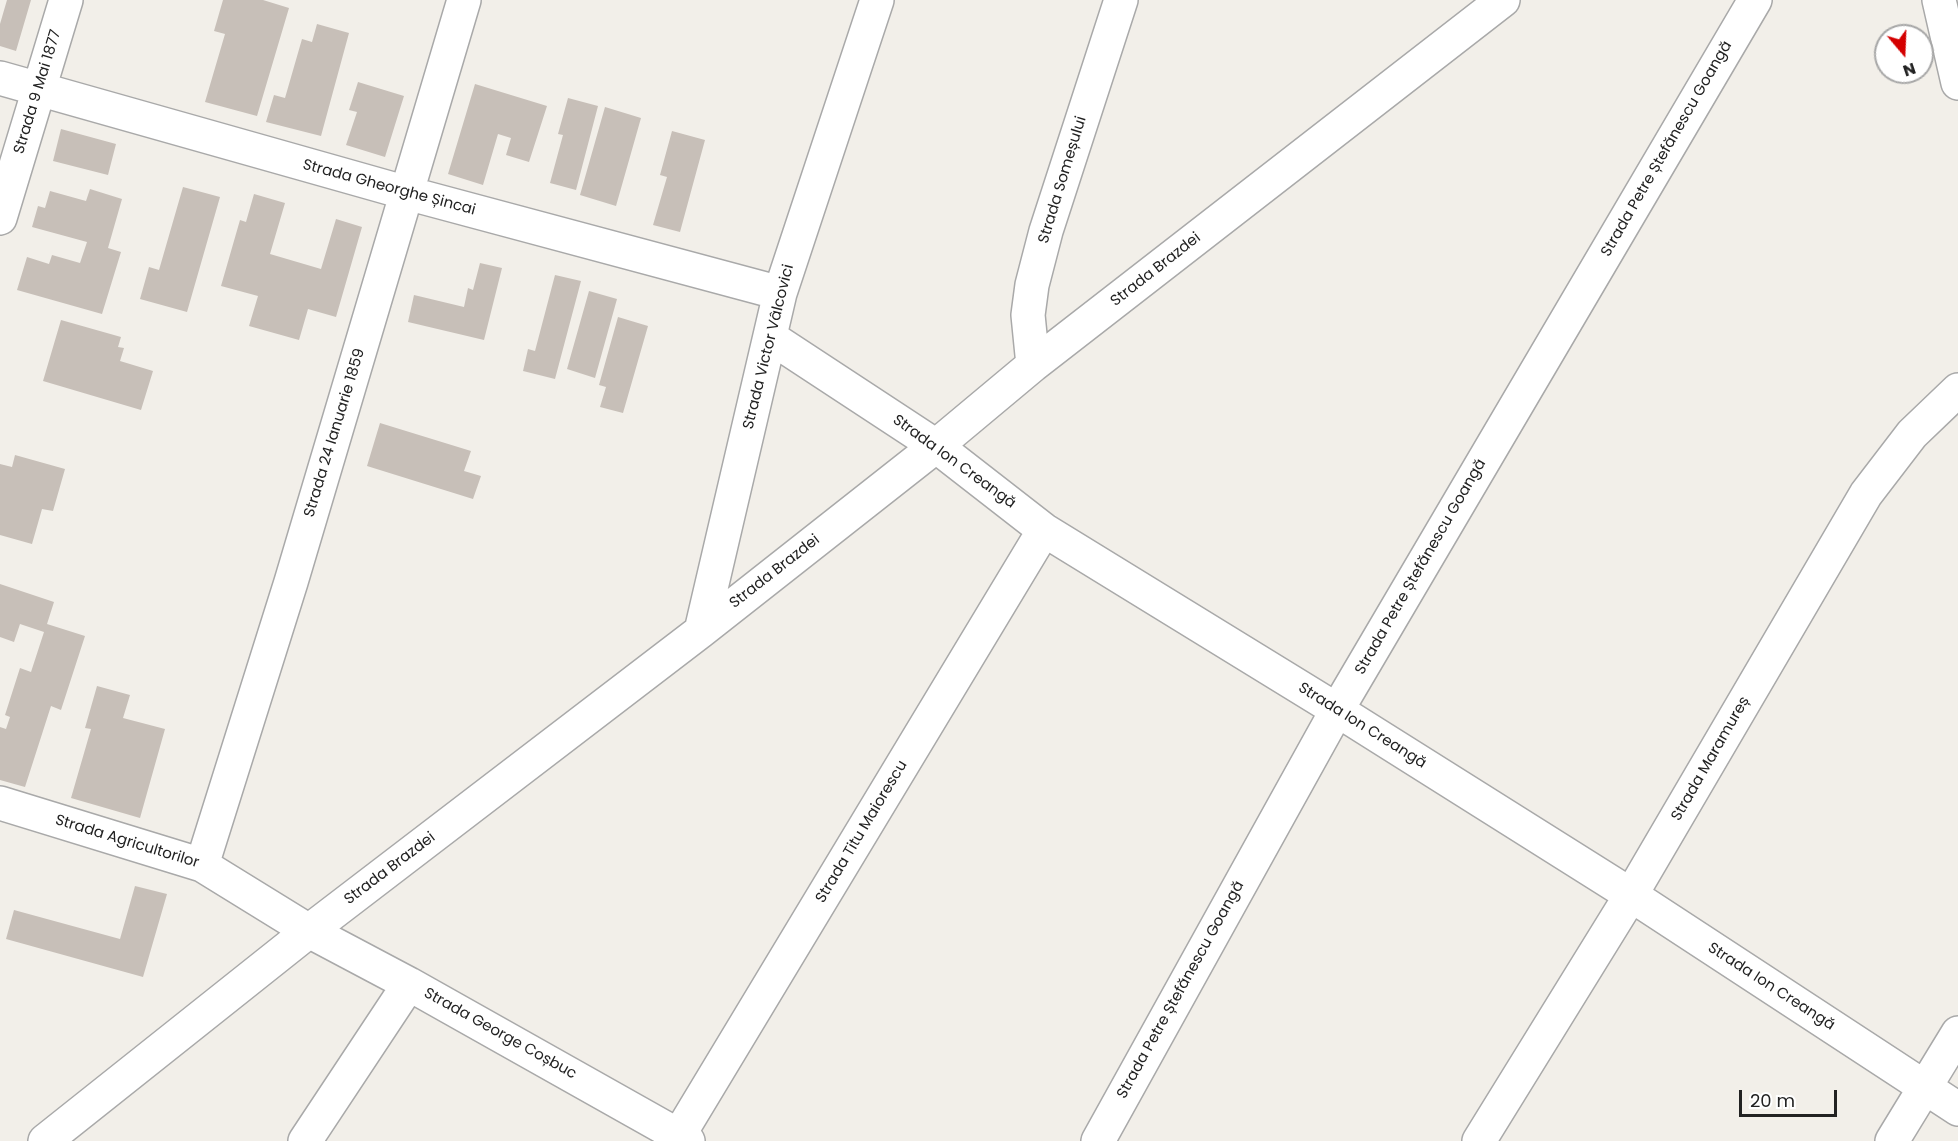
<!DOCTYPE html>
<html>
<head>
<meta charset="utf-8">
<style>
	body { margin:0 }
	#map { position:relative; width:1958px; height:1141px; overflow:hidden; background:#f2efe9; font-family:Poppins,sans-serif }
	canvas { display:block }
	.north { position:absolute; left:1874px; top:24px; width:60px; height:60px; box-sizing:border-box; background:#fff; border:2px solid #a7a7a7; border-radius:50%; rotate:161deg; font-size:16px; font-weight:700; line-height:24px; text-align:center; color:#222 }
	.north::after { content:''; display:block; margin:auto; width:21px; height:27px; background:#d40000; clip-path:polygon(50% 0,100% 100%,50% 72%,0 100%) }
	.scale { position:absolute; left:1739px; top:1090px; width:98px; height:27px; box-sizing:border-box; border:3px solid #222; border-top:0; padding-left:8px; font-size:18px; line-height:21px; white-space:nowrap; color:#222; -webkit-text-stroke:4px #fff; paint-order:stroke }
</style>
</head>
<body>
<div id="map">
<canvas width="1958" height="1141"></canvas>
<div class="north">N</div>
<div class="scale">20 m</div>
</div>
<script>
const c = document.querySelector('canvas').getContext('2d');
c.lineJoin = 'round';
function fill(path, color) { c.fillStyle = color; c.fill(path, 'evenodd'); }
function strokePath(path, color, width, dash) { c.strokeStyle = color; c.lineWidth = width; c.lineCap = dash ? 'butt' : 'round'; c.setLineDash(dash || []); c.stroke(path); }
function drawText(font, color, halo, rows, align = 'center') {
  c.font = font + ' Poppins,sans-serif'; c.lineWidth = 5; c.setLineDash([]); c.textBaseline = 'middle'; c.strokeStyle = halo; c.fillStyle = color; for (const [text, x, y, turn = 0] of rows) {
    c.save(); c.translate(x, y); c.rotate((+turn || 0) * Math.PI / 180); c.textAlign = isNaN(turn) ? turn : align; if (halo) c.strokeText(text, 0, 0); c.fillText(text, 0, 0); c.restore();
  }
}
const building = new Path2D(`
	M 7,0 L 31,0 L 16,51 L 0,46 L 0,24 Z
	M 223,0 L 263,0 L 289,8 L 257,116 L 205,102 L 225,34 L 214,31 Z
	M 317,24 L 349,33 L 321,136 L 266,122 L 274,95 L 285,98 L 302,39 L 312,42 Z
	M 358,82 L 404,96 L 385,157 L 346,145 L 357,112 L 349,110 Z
	M 475,84 L 547,106 L 529,162 L 506,155 L 511,138 L 498,134 L 483,185 L 448,174 Z
	M 568,98 L 598,106 L 576,190 L 550,183 L 563,135 L 558,134 Z
	M 605,107 L 641,118 L 616,206 L 580,195 Z
	M 61,129 L 116,144 L 108,175 L 53,161 Z
	M 672,131 L 705,140 L 680,232 L 653,225 L 667,177 L 660,175 Z
	M 183,187 L 220,197 L 187,312 L 140,299 L 149,267 L 159,270 Z
	M 90,189 L 122,199 L 108,248 L 121,252 L 102,314 L 17,290 L 27,257 L 49,264 L 52,255 L 80,263 L 87,242 L 32,227 L 38,206 L 45,208 L 50,191 L 86,201 Z
	M 254,194 L 285,203 L 270,254 L 321,269 L 336,219 L 362,227 L 336,317 L 308,309 L 299,340 L 249,326 L 258,296 L 221,286 L 240,220 L 246,222 Z
	M 480,263 L 502,268 L 484,340 L 408,322 L 414,295 L 464,307 L 468,288 L 473,290 Z
	M 555,275 L 581,281 L 555,379 L 523,371 L 528,349 L 535,351 Z
	M 589,291 L 617,299 L 595,378 L 567,369 Z
	M 618,317 L 648,326 L 623,413 L 600,407 L 606,387 L 599,385 Z
	M 61,320 L 121,337 L 118,347 L 124,348 L 120,361 L 153,371 L 141,410 L 43,381 Z
	M 380,423 L 471,451 L 464,471 L 481,476 L 473,499 L 367,466 Z
	M 15,455 L 65,469 L 53,511 L 42,509 L 32,544 L 0,535 L 0,464 L 12,467 Z
	M 0,584 L 54,602 L 47,624 L 85,636 L 61,710 L 51,706 L 25,787 L 0,780 L 0,727 L 6,729 L 10,717 L 5,715 L 20,668 L 31,672 L 44,632 L 20,624 L 14,642 L 0,637 Z
	M 97,686 L 130,695 L 123,718 L 165,729 L 140,818 L 71,798 L 91,729 L 85,728 Z
	M 135,886 L 167,894 L 143,977 L 6,939 L 14,910 L 120,939 Z`);
const minor = new Path2D(`
	M 1939,0 L 1958,83
	M 0,78 L 407,193 L 780,293
	M 0,218 L 66,0
	M 770,337 L 936,446 L 1044,530 L 1337,710 L 1631,895 L 1958,1109
	M 1033,365 L 1028,315 L 1032,285 L 1046,231 L 1121,0
	M 701,631 L 780,293 L 877,0
	M 0,803 L 202,865 L 309,931 L 409,984 L 688,1141
	M 202,865 L 291,582 L 464,0
	M 679,1135 L 1044,530
	M 45,1141 L 309,931 L 701,631 L 936,446 L 1033,365 L 1503,0
	M 305,1141 L 409,984
	M 1098,1141 L 1337,710 L 1755,0
	M 1479,1141 L 1631,895 L 1866,494 L 1912,434 L 1958,390
	M 1892,1141 L 1958,1033`);
const streetNames = [
	["Strada 9 Mai 1877",38,92,-73],
	["Strada Petre Ștefănescu Goangă",1667,149,-60],
	["Strada Someșului",1063,180,-73],
	["Strada Gheorghe Șincai",389,188,15],
	["Strada Brazdei",1156,270,-38],
	["Strada Victor Vâlcovici",769,347,-76],
	["Strada 24 Ianuarie 1859",335,433,-73],
	["Strada Ion Creangă",954,462,36],
	["Strada Petre Ștefănescu Goangă",1421,567,-60],
	["Strada Brazdei",775,572,-38],
	["Strada Ion Creangă",1362,726,32],
	["Strada Maramureș",1711,759,-60],
	["Strada Titu Maiorescu",862,832,-59],
	["Strada Agricultorilor",127,842,17],
	["Strada Brazdei",390,869,-37],
	["Strada Ion Creangă",1771,987,33],
	["Strada Petre Ștefănescu Goangă",1181,990,-61],
	["Strada George Coșbuc",500,1034,29]
];
fill(building, '#c7bfb8');
strokePath(minor, '#a9a9a9', 36);
strokePath(minor, '#fff', 33);
drawText('15px', '#222', '#fff', streetNames);
</script>
</body>
</html>
